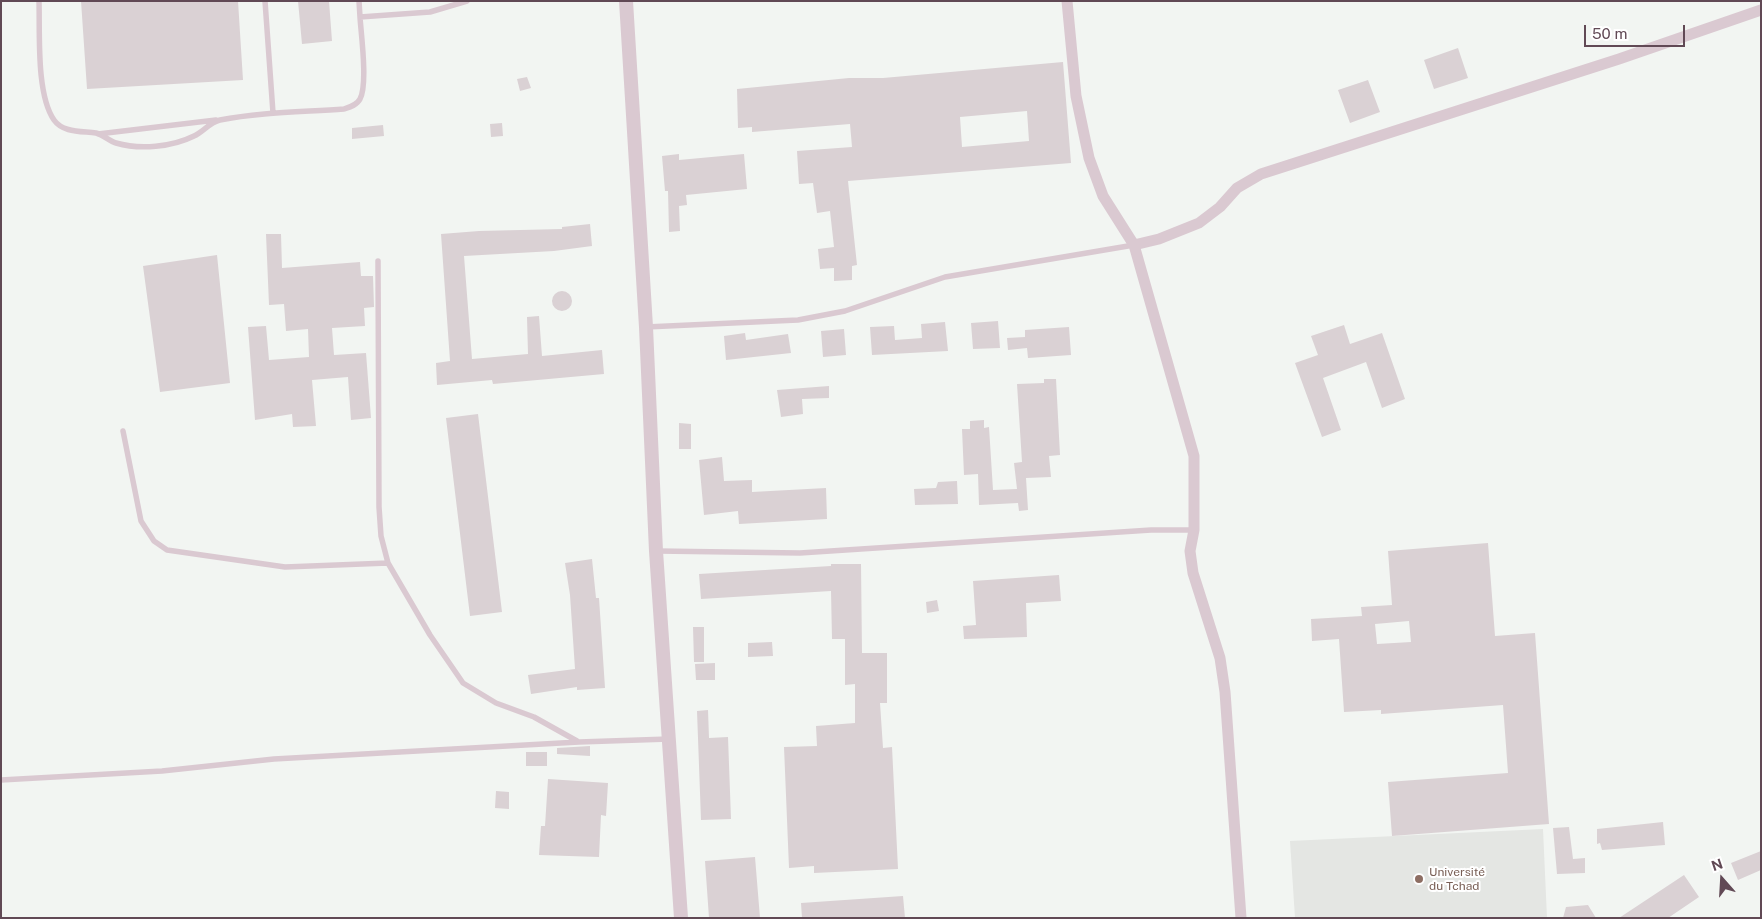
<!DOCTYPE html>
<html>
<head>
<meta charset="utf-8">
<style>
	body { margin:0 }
	#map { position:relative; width:1762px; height:919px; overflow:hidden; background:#f2f5f2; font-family:"Public Sans",sans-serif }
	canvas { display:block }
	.frame { position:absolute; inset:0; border:2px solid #614955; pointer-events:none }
	.north { position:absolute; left:1697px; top:854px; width:50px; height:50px; -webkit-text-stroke:4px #fff; paint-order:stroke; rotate:341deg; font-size:14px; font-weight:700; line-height:20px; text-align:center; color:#614955 }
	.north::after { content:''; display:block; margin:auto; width:18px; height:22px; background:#614955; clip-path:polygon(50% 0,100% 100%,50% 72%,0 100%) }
	.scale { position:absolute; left:1584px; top:25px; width:101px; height:22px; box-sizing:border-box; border:2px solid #614955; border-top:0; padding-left:6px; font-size:15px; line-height:18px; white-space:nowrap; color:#614955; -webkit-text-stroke:4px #fff; paint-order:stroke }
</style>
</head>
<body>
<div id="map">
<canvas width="1762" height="919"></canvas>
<div class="frame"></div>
<div class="north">N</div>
<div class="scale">50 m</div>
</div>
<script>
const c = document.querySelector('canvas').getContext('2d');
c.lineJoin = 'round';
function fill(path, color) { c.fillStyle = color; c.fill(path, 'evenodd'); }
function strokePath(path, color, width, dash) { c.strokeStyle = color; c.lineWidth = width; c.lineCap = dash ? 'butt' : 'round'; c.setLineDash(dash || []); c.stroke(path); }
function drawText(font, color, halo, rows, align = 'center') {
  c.font = font + ' "Public Sans",sans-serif'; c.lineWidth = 4; c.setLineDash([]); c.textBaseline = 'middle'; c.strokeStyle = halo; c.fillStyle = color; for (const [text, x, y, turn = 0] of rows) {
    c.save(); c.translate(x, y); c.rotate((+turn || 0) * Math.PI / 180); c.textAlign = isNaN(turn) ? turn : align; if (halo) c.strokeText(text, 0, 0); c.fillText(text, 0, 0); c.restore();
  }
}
const education = new Path2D(`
	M 1543,829 L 1547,918 L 1295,918 L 1290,841 Z`);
const building = new Path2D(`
	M 81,1 L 238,1 L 243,80 L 87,89 Z
	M 298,1 L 329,1 L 332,41 L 302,44 Z
	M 1458,48 L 1468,78 L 1434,89 L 1424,60 Z
	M 1063,62 L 1071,163 L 848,181 L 857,265 L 852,266 L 852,280 L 834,281 L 834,268 L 820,269 L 818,249 L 834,247 L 830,211 L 817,213 L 813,183 L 799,184 L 797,151 L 852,147 L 850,124 L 752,132 L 752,127 L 738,128 L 737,89 L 849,78 L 883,78 ZM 1027,111 L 1029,141 L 962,147 L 960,117 Z
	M 527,77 L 531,88 L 520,91 L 517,79 Z
	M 1368,80 L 1380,112 L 1350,123 L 1338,90 Z
	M 502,123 L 503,136 L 491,137 L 490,124 Z
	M 383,125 L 384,136 L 352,139 L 352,128 Z
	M 679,154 L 679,160 L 744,154 L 747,189 L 686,195 L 687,205 L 679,206 L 680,231 L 669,232 L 668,191 L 665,191 L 662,156 Z
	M 590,224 L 592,246 L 554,251 L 464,256 L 472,359 L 528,354 L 527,317 L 539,316 L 542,356 L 602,350 L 604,374 L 493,384 L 492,380 L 437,385 L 436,363 L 450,361 L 441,234 L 479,231 L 562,229 L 562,227 Z
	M 266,234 L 281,234 L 282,268 L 360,262 L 361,276 L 373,276 L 374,307 L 364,308 L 365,326 L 332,328 L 334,355 L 366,353 L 371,418 L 351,420 L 348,377 L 312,380 L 316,426 L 293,427 L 292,414 L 255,420 L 248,327 L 266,326 L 269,360 L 309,357 L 308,329 L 286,331 L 284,304 L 269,305 Z
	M 217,255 L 230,383 L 160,392 L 143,266 Z
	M552 301a10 10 0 1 1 20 0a10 10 0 1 1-20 0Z
	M 998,321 L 1000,348 L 973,349 L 971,323 Z
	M 945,322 L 948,351 L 872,355 L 870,327 L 894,326 L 895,340 L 922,338 L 921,324 Z
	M 1344,325 L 1350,344 L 1382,333 L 1405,399 L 1382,408 L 1366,362 L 1323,378 L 1341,430 L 1322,437 L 1295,363 L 1318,355 L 1311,336 Z
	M 1069,327 L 1071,355 L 1028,358 L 1027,348 L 1008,350 L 1007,338 L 1025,337 L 1025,330 Z
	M 844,329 L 846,355 L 823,357 L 821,331 Z
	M 745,333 L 746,340 L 788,334 L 791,353 L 726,360 L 724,336 Z
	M 1044,379 L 1056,379 L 1060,455 L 1049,456 L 1051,477 L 1026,478 L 1028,510 L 1019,511 L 1018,503 L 979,505 L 978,474 L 964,475 L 962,429 L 970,429 L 970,421 L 984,420 L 984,428 L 989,427 L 993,490 L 1017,489 L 1014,463 L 1022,462 L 1017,384 L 1044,383 Z
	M 829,386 L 829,398 L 802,399 L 803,414 L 781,417 L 777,390 Z
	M 478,414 L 502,612 L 470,616 L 446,418 Z
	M 679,423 L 691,424 L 691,449 L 679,449 Z
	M 722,457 L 724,481 L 752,480 L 752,492 L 826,488 L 827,519 L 739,524 L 738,511 L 704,515 L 699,460 Z
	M 957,481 L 958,504 L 915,505 L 914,489 L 936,488 L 938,482 Z
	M 1488,543 L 1495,636 L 1535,633 L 1549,824 L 1392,836 L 1388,782 L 1508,773 L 1503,705 L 1381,714 L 1381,710 L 1344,712 L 1339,639 L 1312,641 L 1311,619 L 1362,616 L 1361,607 L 1392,605 L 1388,551 ZM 1409,621 L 1411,642 L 1377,644 L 1375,624 Z
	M 592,559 L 596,598 L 599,598 L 605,688 L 577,690 L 577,687 L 531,694 L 528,675 L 575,669 L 570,595 L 565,563 Z
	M 831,564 L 861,564 L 862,653 L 887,653 L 887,703 L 880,703 L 883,748 L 892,747 L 898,869 L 814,873 L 814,866 L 789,868 L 784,747 L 817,746 L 816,726 L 855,723 L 855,684 L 845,685 L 845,639 L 832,639 L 831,591 L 701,599 L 699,574 L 831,566 Z
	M 1059,575 L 1061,601 L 1026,603 L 1027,637 L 964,639 L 963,626 L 976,625 L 973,581 Z
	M 937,600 L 939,611 L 927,613 L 926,602 Z
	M 693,627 L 704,627 L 704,662 L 694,662 Z
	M 772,642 L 773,656 L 748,657 L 748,643 Z
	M 715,663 L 715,680 L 696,680 L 695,664 Z
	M 708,710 L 709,738 L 728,737 L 731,819 L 701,820 L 697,711 Z
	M 590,746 L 590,756 L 557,754 L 557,748 Z
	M 526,752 L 547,752 L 547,766 L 526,766 Z
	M 548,779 L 608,783 L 606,816 L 601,815 L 599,857 L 539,855 L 541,826 L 545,826 Z
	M 496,791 L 509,792 L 509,809 L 495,808 Z
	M 1663,822 L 1665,845 L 1602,850 L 1600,843 L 1597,844 L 1597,829 Z
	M 1569,827 L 1573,859 L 1585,858 L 1585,873 L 1557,874 L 1553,828 Z
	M 1761,851 L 1761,870 L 1738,880 L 1731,863 Z
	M 755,857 L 760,918 L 709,918 L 705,861 Z
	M 1684,875 L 1699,897 L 1668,918 L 1619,918 Z
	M 903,896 L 905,918 L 802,918 L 801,903 Z
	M 1588,905 L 1596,918 L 1563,918 L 1566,907 Z`);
const service = new Path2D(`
	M 39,1 C 40,33 36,94 54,120 C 63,133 82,131 96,133 C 104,135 109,141 116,143 C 140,150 172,147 194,136 C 203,132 210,122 220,120 C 260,112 303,112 344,109 C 350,107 357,105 360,99 C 368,84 361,34 360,17 L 430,12 L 467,1
	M 265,1 L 273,113
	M 359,1 L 360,17
	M 98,134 L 216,120
	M 378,261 L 379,507 L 381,536 L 388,563 L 430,635 L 463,683 L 496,703 L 534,717 L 577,741
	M 646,327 L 798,320 L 845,311 L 945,277 L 1134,245
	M 123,431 L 141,521 L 154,541 L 167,550 L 285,567 L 388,563
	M 657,551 L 800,553 L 1151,530 L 1194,530
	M 1,780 L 162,771 L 274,759 L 579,742 L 669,739`);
const minor = new Path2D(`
	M 1067,1 L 1076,96 L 1089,158 L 1103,196 L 1134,245 L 1194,456 L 1194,530 L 1190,551 L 1193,573 L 1220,658 L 1225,692 L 1241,918
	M 1134,245 L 1159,239 L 1199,223 L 1220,207 L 1237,188 L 1261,174 L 1619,59 L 1761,10`);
const tertiary = new Path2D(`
	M 626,1 L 646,327 L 656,551 L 681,918`);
const markers = [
	[1419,879,5,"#8d6e63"]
];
const educationNames = [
	["Université",1429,872],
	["du Tchad",1429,886]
];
fill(education, '#e4e6e3');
fill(building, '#dad1d4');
strokePath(service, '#dac9d1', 5.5);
strokePath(minor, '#dac9d1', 11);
strokePath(tertiary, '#dac9d1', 14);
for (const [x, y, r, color] of markers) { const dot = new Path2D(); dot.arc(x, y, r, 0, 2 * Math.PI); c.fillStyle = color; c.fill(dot); strokePath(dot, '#fff', 2); }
drawText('12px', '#785e54', '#fff', educationNames, 'left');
</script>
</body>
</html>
